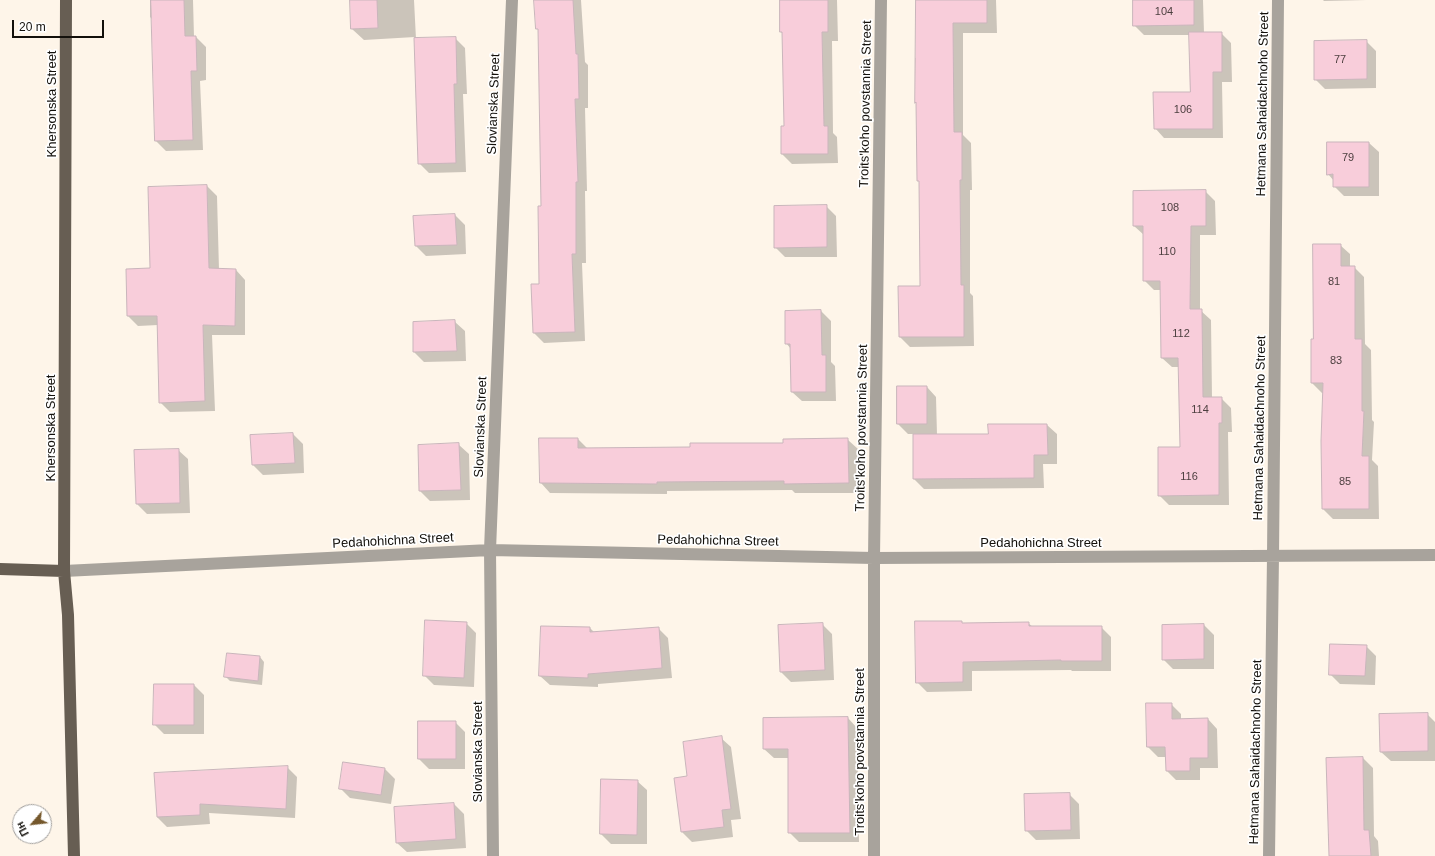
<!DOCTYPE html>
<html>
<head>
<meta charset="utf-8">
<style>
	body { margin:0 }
	#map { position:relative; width:1435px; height:856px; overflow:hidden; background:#fef5e9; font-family:Helvetica,sans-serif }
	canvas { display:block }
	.north { position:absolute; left:12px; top:804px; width:40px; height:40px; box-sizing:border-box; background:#fff; border:1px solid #a19f9d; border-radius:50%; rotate:242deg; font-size:11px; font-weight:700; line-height:16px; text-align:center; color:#13100b }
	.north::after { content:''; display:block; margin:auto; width:14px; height:18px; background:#75582c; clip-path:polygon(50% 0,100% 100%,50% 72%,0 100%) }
	.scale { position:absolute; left:12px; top:20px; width:92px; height:18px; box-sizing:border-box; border:2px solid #13100b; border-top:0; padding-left:5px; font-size:12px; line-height:14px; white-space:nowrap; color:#13100b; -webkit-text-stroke:3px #fff; paint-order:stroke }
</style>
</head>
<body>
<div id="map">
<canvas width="1435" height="856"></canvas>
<div class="north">Пн</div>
<div class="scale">20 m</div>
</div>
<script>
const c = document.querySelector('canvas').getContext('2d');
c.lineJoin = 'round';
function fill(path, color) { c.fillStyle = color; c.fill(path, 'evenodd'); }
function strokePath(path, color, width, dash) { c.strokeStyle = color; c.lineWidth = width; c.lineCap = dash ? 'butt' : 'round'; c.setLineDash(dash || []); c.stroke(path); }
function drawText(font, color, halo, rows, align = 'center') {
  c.font = font + ' Helvetica,sans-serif'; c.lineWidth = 3.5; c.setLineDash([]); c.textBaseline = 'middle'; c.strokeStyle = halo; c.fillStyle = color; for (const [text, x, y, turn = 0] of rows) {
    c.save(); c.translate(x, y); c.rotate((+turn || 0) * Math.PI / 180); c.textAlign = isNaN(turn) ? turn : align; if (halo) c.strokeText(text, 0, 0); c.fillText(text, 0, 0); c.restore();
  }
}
const shadow = new Path2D(`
	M 150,0 L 193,0 L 194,37 L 196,37 L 206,47 L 206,80 L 200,81 L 203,150 L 166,151 L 156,141 L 152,19 L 150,17 Z
	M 351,0 L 414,0 L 416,39 L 455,38 L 465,48 L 467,94 L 463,94 L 466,172 L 429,173 L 419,163 L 415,37 L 364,40 L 352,29 Z
	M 535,0 L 581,0 L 585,62 L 588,65 L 588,108 L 585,108 L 587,191 L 585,191 L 586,263 L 582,263 L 585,341 L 544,343 L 534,333 L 540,285 L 542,207 L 539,31 L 537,28 Z
	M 781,0 L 837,0 L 838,41 L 832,41 L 833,133 L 837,137 L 838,163 L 792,164 L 782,154 L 785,127 L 783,34 L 781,32 Z
	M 917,0 L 996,0 L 997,33 L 963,33 L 963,135 L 971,143 L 972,190 L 970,190 L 970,293 L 973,296 L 974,346 L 910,347 L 900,337 L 921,286 L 920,183 L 918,180 L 917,104 L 916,102 L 915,58 L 917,58 Z
	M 1134,0 L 1203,0 L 1204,33 L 1221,33 L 1231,43 L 1232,82 L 1222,82 L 1223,138 L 1164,138 L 1155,128 L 1191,93 L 1190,35 L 1144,35 L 1134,25 Z
	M 1323,0 L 1367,0 L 1324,1 Z
	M 1366,41 L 1376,51 L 1376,88 L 1325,89 L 1315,79 Z
	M 1369,143 L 1379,152 L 1379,196 L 1344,196 L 1334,186 L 1334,181 L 1328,174 Z
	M 207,186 L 217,196 L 219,270 L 236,270 L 245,280 L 245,335 L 212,335 L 215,411 L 170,412 L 160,402 L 158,325 L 138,326 L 128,316 L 127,270 L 151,269 Z
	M 1205,191 L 1215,201 L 1216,235 L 1200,235 L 1200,310 L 1211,320 L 1212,398 L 1221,398 L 1231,408 L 1232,432 L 1228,432 L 1229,505 L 1169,505 L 1159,495 L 1181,448 L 1179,367 L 1172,367 L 1162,358 L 1162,290 L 1154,290 L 1144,280 L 1144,235 L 1134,226 Z
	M 826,206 L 836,216 L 837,257 L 785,257 L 775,247 Z
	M 455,215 L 465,225 L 466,254 L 426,256 L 416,246 Z
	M 1340,245 L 1350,254 L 1350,267 L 1354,267 L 1364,277 L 1365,344 L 1371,350 L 1372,420 L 1374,422 L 1372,460 L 1378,466 L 1379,519 L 1333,519 L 1323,509 L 1324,393 L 1322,393 L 1312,383 L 1314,340 Z
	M 821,311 L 831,321 L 831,362 L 835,366 L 836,401 L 802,401 L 792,392 L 791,349 L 786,343 Z
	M 455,322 L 465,331 L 466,361 L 424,362 L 414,352 Z
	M 898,387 L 927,387 L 936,397 L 937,435 L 989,435 L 1047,425 L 1057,434 L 1057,464 L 1043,464 L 1044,488 L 924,489 L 914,479 L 914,434 L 908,434 L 898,424 Z
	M 293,434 L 303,444 L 304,473 L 263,475 L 253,465 Z
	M 578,439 L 588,449 L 691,448 L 848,440 L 858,449 L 858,493 L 795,493 L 792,490 L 667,491 L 667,494 L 550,493 L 541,483 Z
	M 459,445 L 469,454 L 470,500 L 430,501 L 420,491 Z
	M 178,450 L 188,459 L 190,513 L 147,514 L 137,504 Z
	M 961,622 L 963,624 L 1028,623 L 1033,627 L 1101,627 L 1111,637 L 1111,671 L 1072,671 L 1071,670 L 972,671 L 972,691 L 927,692 L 917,682 Z
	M 466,623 L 476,633 L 474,687 L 434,685 L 424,675 Z
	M 822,624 L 832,634 L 834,680 L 791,682 L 781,672 L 779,626 Z
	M 1204,625 L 1214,635 L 1214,669 L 1173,669 L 1163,659 Z
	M 590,628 L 595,633 L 658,628 L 668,638 L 672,678 L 598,684 L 598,687 L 550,685 L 540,676 Z
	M 1366,646 L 1376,656 L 1375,685 L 1340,684 L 1330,674 Z
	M 260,657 L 264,662 L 262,685 L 230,681 L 225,676 Z
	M 194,685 L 204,695 L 204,734 L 164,734 L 154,724 Z
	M 1147,704 L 1171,704 L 1181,714 L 1181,719 L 1208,719 L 1217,729 L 1218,768 L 1200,768 L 1200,780 L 1176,780 L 1167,771 L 1166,757 L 1158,757 L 1148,747 Z
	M 1427,714 L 1435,722 L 1435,761 L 1391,761 L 1381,752 Z
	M 848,718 L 857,728 L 859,842 L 799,842 L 789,832 L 789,758 L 774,758 L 764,749 Z
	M 455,722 L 465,732 L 465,769 L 429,769 L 419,759 Z
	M 721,738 L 731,747 L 741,819 L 731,820 L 733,837 L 692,842 L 682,832 L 675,779 L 688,777 Z
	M 1363,758 L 1373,768 L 1374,836 L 1378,841 L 1379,856 L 1330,856 L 1328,834 L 1330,834 Z
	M 287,767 L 297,777 L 295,818 L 209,813 L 210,824 L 167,827 L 157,817 Z
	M 385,769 L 395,779 L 391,804 L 350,798 L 340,788 Z
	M 637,781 L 647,790 L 647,844 L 611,844 L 601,834 Z
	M 1069,794 L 1079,804 L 1080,839 L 1036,840 L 1026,830 Z
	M 454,804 L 464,814 L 466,848 L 407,852 L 397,843 Z`);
const building = new Path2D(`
	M 151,0 L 184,0 L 185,36 L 196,36 L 197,71 L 191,71 L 193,140 L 155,141 Z
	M 350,0 L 377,0 L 378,28 L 351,29 Z
	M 534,0 L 573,0 L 576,54 L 578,54 L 579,99 L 575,99 L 578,182 L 576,182 L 576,254 L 572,254 L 575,332 L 533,333 L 531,284 L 539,284 L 538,206 L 541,206 L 538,29 L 536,29 Z
	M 780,0 L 828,0 L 828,32 L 822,32 L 824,126 L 828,126 L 828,154 L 781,154 L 781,126 L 784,126 L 782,32 L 780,32 Z
	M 916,0 L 987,0 L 987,23 L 953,23 L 954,132 L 962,132 L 962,180 L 960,180 L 961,285 L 964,285 L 964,337 L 899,337 L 898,286 L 920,286 L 919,181 L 917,181 L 916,102 L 915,103 Z
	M 1133,0 L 1194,0 L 1194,25 L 1133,26 Z
	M 1189,32 L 1222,32 L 1222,72 L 1213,72 L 1213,129 L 1154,129 L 1153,92 L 1190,92 Z
	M 456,37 L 457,84 L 454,84 L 456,163 L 418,164 L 414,38 Z
	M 1367,40 L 1367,79 L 1314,80 L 1314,41 Z
	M 1327,142 L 1369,142 L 1369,187 L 1333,187 L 1333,174 L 1327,175 Z
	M 207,185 L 209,268 L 236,269 L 235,326 L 203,325 L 205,401 L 159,403 L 157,316 L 127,316 L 126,269 L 150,268 L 148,187 Z
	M 1206,190 L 1206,226 L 1191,226 L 1190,309 L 1202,309 L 1203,397 L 1222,397 L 1222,423 L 1219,423 L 1219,495 L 1158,496 L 1158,447 L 1180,447 L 1178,358 L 1161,358 L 1160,281 L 1143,281 L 1143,226 L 1133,226 L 1133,191 Z
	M 827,205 L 827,247 L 774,248 L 774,206 Z
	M 455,214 L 457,245 L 415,246 L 413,216 Z
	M 1313,244 L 1341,244 L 1341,266 L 1355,266 L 1355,339 L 1362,339 L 1362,411 L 1364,411 L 1362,456 L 1369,456 L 1369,509 L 1322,509 L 1321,441 L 1323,383 L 1311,383 L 1311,339 L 1313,339 Z
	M 821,310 L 822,355 L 826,355 L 826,392 L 791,392 L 790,344 L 785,344 L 785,311 Z
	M 455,320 L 457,351 L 413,352 L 413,322 Z
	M 897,386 L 927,386 L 927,424 L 897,424 Z
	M 988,424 L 1047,424 L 1048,455 L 1034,455 L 1034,478 L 913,479 L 913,434 L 988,434 Z
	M 293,433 L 295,463 L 252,465 L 250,435 Z
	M 539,438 L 578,438 L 578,448 L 690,447 L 690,443 L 783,443 L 783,439 L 848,438 L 849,483 L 784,484 L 784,481 L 657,482 L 657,484 L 540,483 Z
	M 459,443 L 461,490 L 419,491 L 418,445 Z
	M 179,449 L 180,503 L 136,504 L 134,450 Z
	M 425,620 L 467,622 L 464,678 L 423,676 Z
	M 915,621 L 962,621 L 962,623 L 1029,622 L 1029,626 L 1102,626 L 1102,661 L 1061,661 L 1061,660 L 963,662 L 963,682 L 916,683 Z
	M 823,623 L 825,670 L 780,672 L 778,625 Z
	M 1204,624 L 1204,659 L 1162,660 L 1162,625 Z
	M 541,626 L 590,627 L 590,632 L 659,627 L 662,668 L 588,674 L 588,678 L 539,676 Z
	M 1330,644 L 1367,645 L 1365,676 L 1329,675 Z
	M 227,653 L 260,656 L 258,681 L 224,677 Z
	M 154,684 L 194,684 L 194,725 L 153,725 Z
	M 1146,703 L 1172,703 L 1172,719 L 1208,718 L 1208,758 L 1190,758 L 1190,771 L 1166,771 L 1165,747 L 1147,747 Z
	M 1428,713 L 1428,751 L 1380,752 L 1379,714 Z
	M 848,717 L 850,833 L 788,833 L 788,749 L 763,749 L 763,718 Z
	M 418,721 L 456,721 L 456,759 L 418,759 Z
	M 722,736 L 731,809 L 722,810 L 724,827 L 681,832 L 674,778 L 687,776 L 683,742 Z
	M 1363,757 L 1364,830 L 1369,830 L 1371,856 L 1329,856 L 1326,758 Z
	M 343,762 L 385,768 L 381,795 L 339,789 Z
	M 288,766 L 286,809 L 200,804 L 200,815 L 157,817 L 154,773 Z
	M 601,779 L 638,780 L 637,835 L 600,834 Z
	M 1070,793 L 1071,830 L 1025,831 L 1024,794 Z
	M 454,803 L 456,839 L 396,843 L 394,807 Z`);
const minor = new Path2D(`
	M 64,571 L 490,550 L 874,558 L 1435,555
	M 493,856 L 490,550 L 512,0
	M 874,856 L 874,558 L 881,0
	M 1269,856 L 1273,556 L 1278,0`);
const major = new Path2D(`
	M 66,0 L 64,571 L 68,615 L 74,856
	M 0,569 L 64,571`);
const numberNames = [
	["104",1164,12],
	["77",1340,60],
	["106",1183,110],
	["79",1348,158],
	["108",1170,208],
	["110",1167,252],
	["81",1334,282],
	["112",1181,334],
	["83",1336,361],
	["114",1200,410],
	["116",1189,477],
	["85",1345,482]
];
const streetNames = [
	["Khersonska Street",52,104,-90],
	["Slovianska Street",494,104,-88],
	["Troits'koho povstannia Street",866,104,-89],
	["Hetmana Sahaidachnoho Street",1263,104,-89],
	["Slovianska Street",481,427,-88],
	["Khersonska Street",51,428,-90],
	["Troits'koho povstannia Street",862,428,-89],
	["Hetmana Sahaidachnoho Street",1260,428,-89],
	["Pedahohichna Street",393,541,-3],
	["Pedahohichna Street",718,541,1],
	["Pedahohichna Street",1041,543],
	["Slovianska Street",478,752,-90],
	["Troits'koho povstannia Street",860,752,-90],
	["Hetmana Sahaidachnoho Street",1256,752,-89]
];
fill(shadow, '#0003');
fill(building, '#f8cdda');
strokePath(building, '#c9b5bb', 1);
strokePath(minor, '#a8a39c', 12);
strokePath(major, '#675e53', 12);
drawText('11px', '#4c3f3f', null, numberNames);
drawText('13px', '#13100b', '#fff', streetNames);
</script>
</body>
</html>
